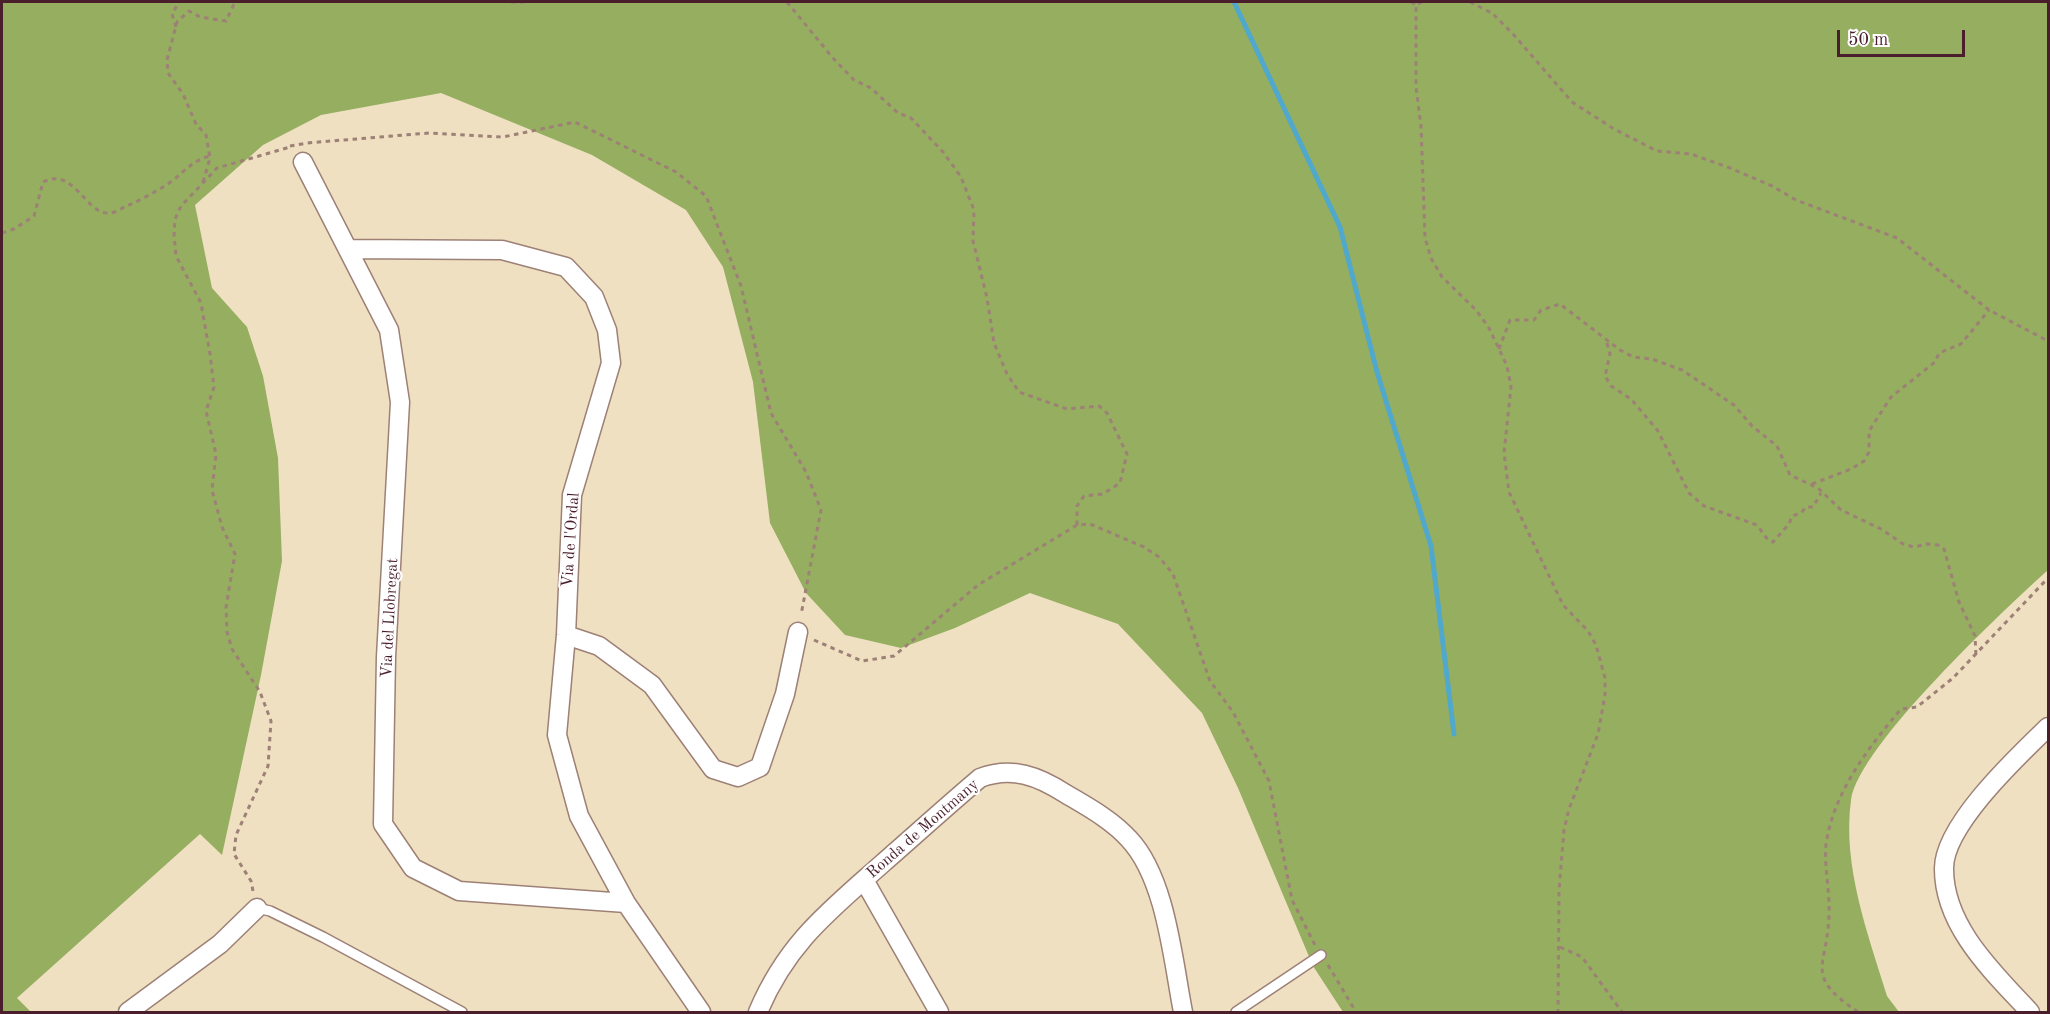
<!DOCTYPE html>
<html>
<head>
<meta charset="utf-8">
<style>
	body { margin:0 }
	#map { position:relative; width:2050px; height:1014px; overflow:hidden; background:#f0e0c2; font-family:"Old Standard TT",serif }
	canvas { display:block }
	.frame { position:absolute; inset:0; border:3px solid #4a1f2b; pointer-events:none }
	.scale { position:absolute; left:1837px; top:30px; width:128px; height:27px; box-sizing:border-box; border:3px solid #4a1f2b; border-top:0; padding-left:8px; font-size:18px; line-height:21px; white-space:nowrap; color:#4a1f2b; -webkit-text-stroke:4px #fff; paint-order:stroke }
</style>
</head>
<body>
<div id="map">
<canvas width="2050" height="1014"></canvas>
<div class="frame"></div>
<div class="scale">50 m</div>
</div>
<script>
const c = document.querySelector('canvas').getContext('2d');
c.lineJoin = 'round';
function fill(path, color) { c.fillStyle = color; c.fill(path, 'evenodd'); }
function strokePath(path, color, width, dash) { c.strokeStyle = color; c.lineWidth = width; c.lineCap = dash ? 'butt' : 'round'; c.setLineDash(dash || []); c.stroke(path); }
function drawText(font, color, halo, rows, align = 'center') {
  c.font = font + ' "Old Standard TT",serif'; c.lineWidth = 4.5; c.setLineDash([]); c.textBaseline = 'middle'; c.strokeStyle = halo; c.fillStyle = color; for (const [text, x, y, turn = 0] of rows) {
    c.save(); c.translate(x, y); c.rotate((+turn || 0) * Math.PI / 180); c.textAlign = isNaN(turn) ? turn : align; if (halo) c.strokeText(text, 0, 0); c.fillText(text, 0, 0); c.restore();
  }
}
const forest = new Path2D(`
	M 2,2 L 2048,2 L 2048,570 C 2004,610 1859,745 1851,800 C 1842,866 1868,934 1887,996 L 1899,1012 L 1343,1012 L 1313,966 L 1238,788 L 1202,713 L 1118,624 L 1030,593 L 955,628 L 901,648 L 845,635 L 806,593 L 770,523 L 753,382 L 723,267 L 686,210 L 592,155 L 441,93 L 321,115 L 263,145 L 195,205 L 212,288 L 247,327 L 263,376 L 278,458 L 282,561 L 261,675 L 222,855 L 200,834 L 17,998 L 31,1012 L 2,1012 Z`);
const stream = new Path2D(`
	M 1234,2 L 1340,227 L 1377,372 L 1431,546 L 1454,734`);
const path = new Path2D(`
	M 511,2 L 527,2
	M 787,2 L 832,57 L 854,80 L 871,88 L 898,113 L 911,118 L 943,152 L 961,177 L 974,210 L 973,241 L 987,298 L 994,343 L 1007,374 L 1019,392 L 1067,409 L 1099,406 L 1107,413 L 1127,454 L 1120,483 L 1103,494 L 1084,496 L 1077,506 L 1077,525
	M 1411,2 L 1416,5
	M 1422,2 L 1416,5 L 1416,87 L 1421,126 L 1425,238 L 1431,258 L 1442,277 L 1476,310 L 1489,328 L 1507,366 L 1511,387 L 1504,453 L 1509,492 L 1563,605 L 1588,631 L 1596,645 L 1605,678 L 1605,695 L 1598,734 L 1569,809 L 1564,830 L 1559,890 L 1558,1012
	M 1470,2 L 1492,13 L 1513,34 L 1572,102 L 1614,129 L 1657,151 L 1691,154 L 1730,168 L 1772,186 L 1796,200 L 1897,238 L 1989,310 L 2048,341
	M 176,27 L 172,14 L 179,2
	M 290,146 L 307,143 L 429,133 L 503,137 L 575,122 L 676,172 L 706,196 L 741,286 L 771,413 L 806,472 L 821,510 L 801,615
	M 203,182 L 210,158 L 206,135 L 196,124 L 183,94 L 168,73 L 167,60 L 177,22 L 189,11 L 200,17 L 226,21 L 235,2
	M 2,233 L 14,229 L 34,216 L 43,182 C 74,166 86,215 109,213 C 115,213 122,208 127,206 C 142,199 158,191 172,181 C 185,171 193,160 210,156
	M 1607,343 L 1610,354 L 1605,376 L 1611,386 L 1631,399 L 1658,431 L 1689,493 L 1704,506 L 1757,525 L 1768,540 L 1773,542 L 1789,524 L 1792,516 L 1801,513 L 1806,507 L 1813,507 L 1821,493
	M 1499,349 L 1510,320 L 1534,320 L 1541,310 L 1560,304 L 1620,350 L 1633,357 L 1652,359 L 1682,370 L 1734,405 L 1752,426 L 1777,446 L 1790,475 L 1818,488 L 1841,510 L 1881,529 L 1903,544 L 1914,547 L 1927,544 L 1938,545 L 1944,549 L 1959,602 L 1975,636 L 1976,656
	M 1812,484 L 1851,469 L 1864,461 L 1869,452 L 1869,431 L 1891,397 L 1935,362 L 1939,353 L 1961,344 L 1989,310
	M 814,640 L 862,661 L 894,656 L 978,585 L 1077,525 L 1090,524 L 1144,547 L 1159,557 L 1173,574 L 1210,681 L 1233,712 L 1269,781 L 1292,900 L 1315,945
	M 253,891 L 251,881 L 234,854 L 236,835 L 268,766 L 271,721 L 260,692 L 232,649 L 227,632 L 226,607 L 235,554 L 222,527 L 212,490 L 216,454 L 206,411 L 214,387 L 210,354 L 201,303 L 176,256 L 174,235 L 175,219 L 181,206 L 217,168 L 290,147
	M 1560,947 L 1582,957 L 1622,1012
	M 1328,965 L 1356,1012
	M 1858,1012 C 1802,974 1828,968 1829,914 C 1830,891 1824,868 1826,845 C 1833,793 1868,748 1901,709 L 1917,707 L 1953,678 L 2048,578`);
const lane = new Path2D(`
	M 257,908 L 270,911 L 323,937 L 462,1012
	M 1236,1012 L 1321,955`);
const street = new Path2D(`
	M 303,162 L 389,330 L 400,402 L 386,657 L 383,824 L 413,868 L 459,891 L 626,903
	M 349,249 L 502,250 L 566,267 L 594,297 L 607,330 L 611,363 L 572,495 L 566,635 L 557,735 L 579,816 L 626,903 L 701,1012
	M 566,635 L 599,646 L 652,685 L 713,769 L 738,777 L 760,767 L 785,694 L 798,632
	M 864,880 L 939,1012
	M 128,1012 L 220,944 L 257,908
	M 758,1012 C 787,943 829,911 883,863 C 915,835 947,806 980,778 C 1012,766 1038,776 1066,794 C 1088,807 1112,820 1129,839 C 1166,878 1173,961 1183,1012
	M 2030,1012 C 1994,973 1944,927 1944,869 C 1943,826 2018,756 2048,727`);
const streetNames = [
	["Via de l'Ordal",571,540,-86],
	["Via del Llobregat",390,618,-87],
	["Ronda de Montmany",923,829,-41]
];
fill(forest, '#95ae60');
strokePath(stream, '#50a8cd', 5);
strokePath(lane, '#9d8076', 12);
strokePath(street, '#9d8076', 21);
strokePath(path, '#9d8076', 3, [4.5, 4.5]);
strokePath(lane, '#fff', 9);
strokePath(street, '#fff', 18);
drawText('16px', '#4a1f2b', '#fff', streetNames);
</script>
</body>
</html>
